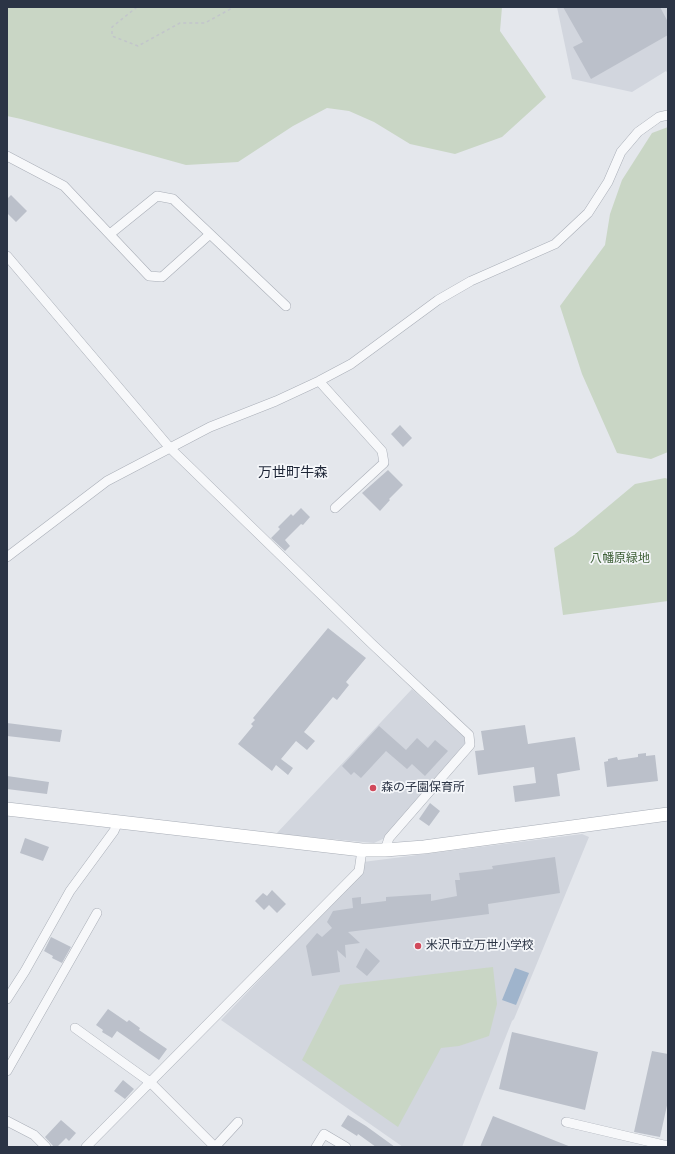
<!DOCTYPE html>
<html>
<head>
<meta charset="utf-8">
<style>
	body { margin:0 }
	#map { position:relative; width:675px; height:1154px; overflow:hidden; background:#e4e7ec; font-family:Manrope,sans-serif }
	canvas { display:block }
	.frame { position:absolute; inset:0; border:8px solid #2b3445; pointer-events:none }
</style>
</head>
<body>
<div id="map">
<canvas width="675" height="1154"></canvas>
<div class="frame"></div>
</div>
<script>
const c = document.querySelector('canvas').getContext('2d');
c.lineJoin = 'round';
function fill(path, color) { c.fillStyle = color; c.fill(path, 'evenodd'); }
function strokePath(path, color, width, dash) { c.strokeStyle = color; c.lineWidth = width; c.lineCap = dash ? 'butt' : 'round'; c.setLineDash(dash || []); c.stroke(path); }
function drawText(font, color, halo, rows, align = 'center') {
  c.font = font + ' Manrope,"Noto Sans JP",sans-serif'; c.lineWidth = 3.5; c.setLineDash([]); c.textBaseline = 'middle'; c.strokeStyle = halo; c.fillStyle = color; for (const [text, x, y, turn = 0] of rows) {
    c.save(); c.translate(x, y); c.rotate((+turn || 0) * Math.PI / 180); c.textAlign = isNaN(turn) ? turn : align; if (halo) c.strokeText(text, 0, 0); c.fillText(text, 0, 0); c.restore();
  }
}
const built = new Path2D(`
	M 557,7 L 668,7 L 668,74 L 666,71 L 632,92 L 572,79 Z
	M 412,689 L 465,738 L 466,742 L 385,838 L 374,843 L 276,834 Z
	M 582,834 L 589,837 L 514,1019 L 512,1021 L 462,1147 L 403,1147 L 221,1020 L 362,872 L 363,862 Z`);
const green = new Path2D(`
	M 7,7 L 502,7 L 500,31 L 546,97 L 502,137 L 455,154 L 410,144 L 374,122 L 349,111 L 327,108 L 293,126 L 238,162 L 186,165 L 21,119 L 7,116 Z
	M 668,127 L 668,452 L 651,459 L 617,453 L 582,374 L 560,306 L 605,245 L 610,214 L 622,180 L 652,133 Z
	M 665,478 L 668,479 L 668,601 L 563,615 L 554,548 L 574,535 L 635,484 Z
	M 493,967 L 497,1004 L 489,1036 L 459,1046 L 441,1048 L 398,1127 L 302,1060 L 340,985 Z`);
const water = new Path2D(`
	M 515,968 L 529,973 L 516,1005 L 502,1000 Z`);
const building = new Path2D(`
	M 563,7 L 660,7 L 668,22 L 668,35 L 591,79 L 573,47 L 583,42 Z
	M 11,195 L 27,211 L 16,222 L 7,213 L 7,199 Z
	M 400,425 L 412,438 L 403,447 L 391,434 Z
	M 388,470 L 403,485 L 389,499 L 390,500 L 380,511 L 362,493 Z
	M 301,508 L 310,517 L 303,525 L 301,524 L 285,540 L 290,546 L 285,551 L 271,538 L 280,529 L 278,527 L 291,514 L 293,516 Z
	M 328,628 L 366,658 L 346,682 L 349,685 L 337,700 L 333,697 L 304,732 L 315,741 L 307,750 L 296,741 L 281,759 L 293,768 L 288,775 L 276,765 L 272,771 L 238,744 L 253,726 L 251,724 L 255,720 L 253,718 Z
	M 7,723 L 62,730 L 60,742 L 7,736 Z
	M 525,725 L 528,744 L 575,737 L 580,770 L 557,774 L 560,796 L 515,802 L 513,786 L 536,783 L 534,767 L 478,775 L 475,751 L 484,750 L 481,731 Z
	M 379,726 L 406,750 L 417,738 L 428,748 L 435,740 L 448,751 L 425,776 L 412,764 L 407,769 L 386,751 L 361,778 L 354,772 L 351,775 L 342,766 Z
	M 646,753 L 646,756 L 655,755 L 658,781 L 607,787 L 604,762 L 608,761 L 608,759 L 617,757 L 618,760 L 638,757 L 638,754 Z
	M 7,776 L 49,782 L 47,794 L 7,789 Z
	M 430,803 L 440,811 L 429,826 L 419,819 Z
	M 25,838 L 49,847 L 43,861 L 20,853 Z
	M 555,857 L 560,893 L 488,904 L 489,914 L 348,932 L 360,943 L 345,945 L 346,958 L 337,950 L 340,972 L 312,976 L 306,946 L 317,933 L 322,937 L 332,928 L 327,922 L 333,911 L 353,908 L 352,898 L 361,897 L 361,904 L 386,901 L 386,897 L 431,894 L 431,901 L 457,896 L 455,880 L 460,880 L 459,873 L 493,869 L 492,866 Z
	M 272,890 L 286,904 L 277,913 L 269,905 L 264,910 L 255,901 L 263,893 L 267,896 Z
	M 51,937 L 71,947 L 62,963 L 52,958 L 53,956 L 44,951 Z
	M 366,948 L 380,961 L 367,976 L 356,967 Z
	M 108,1009 L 127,1022 L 129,1020 L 140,1028 L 139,1030 L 167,1049 L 159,1060 L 117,1031 L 112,1038 L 102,1032 L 103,1030 L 96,1025 Z
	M 512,1032 L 598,1052 L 585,1110 L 499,1089 Z
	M 652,1051 L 668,1054 L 668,1101 L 660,1137 L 634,1132 Z
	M 123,1080 L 134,1089 L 125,1099 L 114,1091 Z
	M 348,1115 L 366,1126 L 395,1147 L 376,1147 L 358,1134 L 357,1136 L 341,1126 Z
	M 493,1116 L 571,1147 L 480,1147 Z
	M 61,1120 L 76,1133 L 69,1141 L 66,1138 L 57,1147 L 54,1147 L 45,1137 Z`);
const path = new Path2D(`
	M 137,7 L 112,27 L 112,36 L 138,46 L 180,23 L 205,23 L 234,7`);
const street = new Path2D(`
	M 7,156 L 64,186 L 149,276 L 162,277 L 210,234 L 286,306
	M 110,234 L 157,196 L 173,199 L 210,234
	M 7,256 L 170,448 L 371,643 L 469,735 L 470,745 L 389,838 L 385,850
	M 319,381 L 382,451 L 384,463 L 335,508
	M 7,557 L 107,481 L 210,427 L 276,401 L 319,381 L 351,364 L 438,300 L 471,281 L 555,244 L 588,213 L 608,182 L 621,152 L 638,132 L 659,117 L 668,115
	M 7,999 L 25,971 L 70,891 L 114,831 L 118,822
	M 75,1028 L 150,1082 L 215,1147 L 238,1122
	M 7,1071 L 97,913
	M 7,1121 L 34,1135 L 46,1147
	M 566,1122 L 668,1146
	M 86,1147 L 359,871 L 362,850
	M 316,1147 L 324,1134 L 346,1147`);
const secondary = new Path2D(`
	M 7,809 L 362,850 L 385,850 L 424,847 L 668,814`);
const markers = [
	[373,788,4,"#d1495b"],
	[418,946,4,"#d1495b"]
];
const parkNames = [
	["八幡原緑地",620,559]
];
const poiNames = [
	["森の子園保育所",381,788],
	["米沢市立万世小学校",426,946]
];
const quarterNames = [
	["万世町牛森",293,473]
];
fill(built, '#d2d6de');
fill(green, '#c9d6c5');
fill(water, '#9fb4cc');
fill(building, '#bbc0ca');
strokePath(street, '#a9aeb7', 10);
strokePath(secondary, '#a9aeb7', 14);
strokePath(path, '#c2c5cb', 1.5, [3, 3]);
strokePath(street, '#f7f8fa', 9);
strokePath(secondary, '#fff', 13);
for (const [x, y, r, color] of markers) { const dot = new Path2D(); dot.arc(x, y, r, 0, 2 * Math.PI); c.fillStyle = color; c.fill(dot); strokePath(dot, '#f4f6f9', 1.5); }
drawText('12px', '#3f6138', '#f4f6f9', parkNames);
drawText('12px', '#2b3445', '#f4f6f9', poiNames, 'left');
drawText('14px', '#1d2536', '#f4f6f9', quarterNames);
</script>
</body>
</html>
